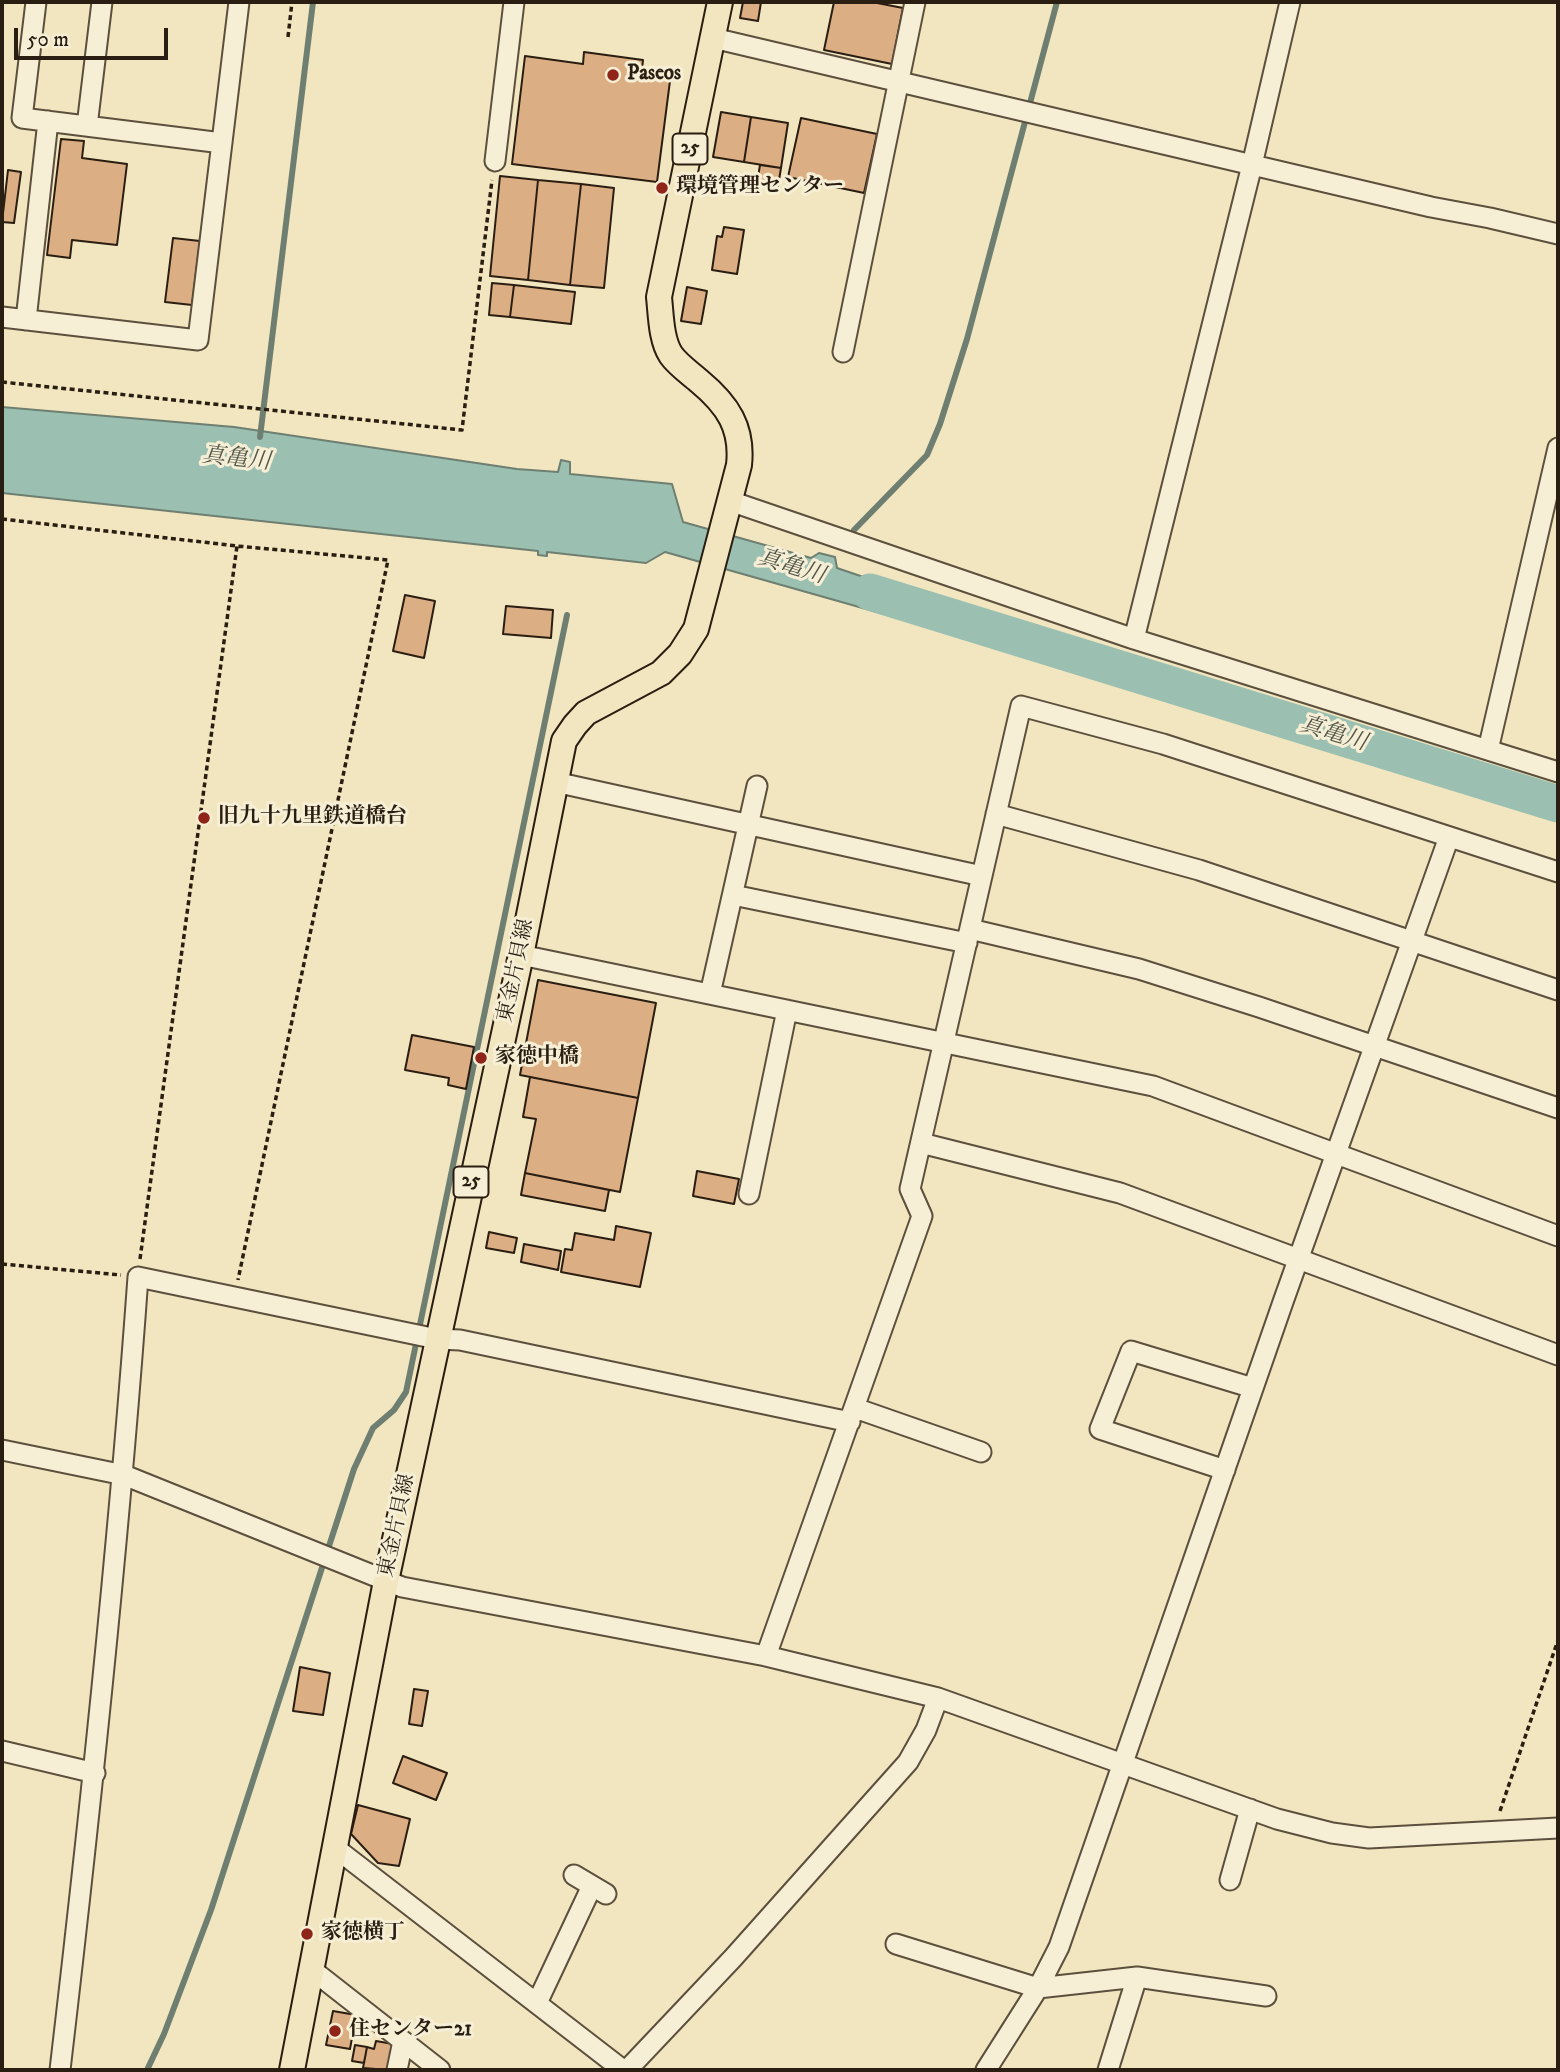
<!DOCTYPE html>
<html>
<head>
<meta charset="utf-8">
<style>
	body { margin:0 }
	#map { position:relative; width:1560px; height:2072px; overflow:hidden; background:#f1e6bf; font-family:"IM FELL DW Pica",serif }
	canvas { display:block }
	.frame { position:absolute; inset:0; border:4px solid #2a1d12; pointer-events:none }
	.scale { position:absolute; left:14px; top:28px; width:154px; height:32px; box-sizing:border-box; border:4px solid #2a1d12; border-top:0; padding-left:9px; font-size:21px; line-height:24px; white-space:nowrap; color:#2a1d12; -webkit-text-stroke:5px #f6efd5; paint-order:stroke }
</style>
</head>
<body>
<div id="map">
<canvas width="1560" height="2072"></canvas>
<div class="frame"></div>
<div class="scale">50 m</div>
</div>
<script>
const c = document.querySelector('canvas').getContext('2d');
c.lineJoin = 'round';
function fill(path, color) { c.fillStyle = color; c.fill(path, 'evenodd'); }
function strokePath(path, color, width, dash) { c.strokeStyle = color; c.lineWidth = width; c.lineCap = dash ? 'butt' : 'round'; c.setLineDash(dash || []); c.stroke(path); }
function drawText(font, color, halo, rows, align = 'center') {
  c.font = font + ' "IM FELL DW Pica","Noto Serif JP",serif'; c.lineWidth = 6; c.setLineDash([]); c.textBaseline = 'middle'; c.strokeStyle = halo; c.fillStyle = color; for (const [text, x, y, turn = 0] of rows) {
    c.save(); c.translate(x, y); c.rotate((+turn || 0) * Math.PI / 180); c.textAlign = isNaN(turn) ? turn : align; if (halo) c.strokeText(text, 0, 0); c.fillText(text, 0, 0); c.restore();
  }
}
const water = new Path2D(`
	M 2,407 L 234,427 L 517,469 L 558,472 L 561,460 L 570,462 L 570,474 L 672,484 L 683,522 L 811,558 L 819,553 L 835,557 L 837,568 L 922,597 L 912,622 L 665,552 L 646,563 L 547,552 L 547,556 L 538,555 L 538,551 L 2,493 Z`);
const stream = new Path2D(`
	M 260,437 L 313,2
	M 854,530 L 927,455 L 940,424 L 967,339 L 1057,2
	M 147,2070 L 164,2034 L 211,1910 L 354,1469 L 373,1428 L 394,1410 L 406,1392 L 567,615`);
const river = new Path2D(`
	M 870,592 L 1558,804`);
const building = new Path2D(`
	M 743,2 L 761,2 L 758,21 L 740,18 Z
	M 834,2 L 872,2 L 903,8 L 892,64 L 824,50 Z
	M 584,52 L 643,60 L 642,70 L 671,73 L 657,182 L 512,164 L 525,56 L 583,64 Z
	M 721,112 L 751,117 L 744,162 L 713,157 Z
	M 751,117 L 788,123 L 781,168 L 744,162 Z
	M 801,118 L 877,134 L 864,193 L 788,177 Z
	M 61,139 L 84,141 L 82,158 L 127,164 L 117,245 L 72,240 L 70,258 L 47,255 Z
	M 760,165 L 781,168 L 778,186 L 757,183 Z
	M 8,170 L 21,172 L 14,223 L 2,222 Z
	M 500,176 L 538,180 L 528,280 L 490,276 Z
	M 538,180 L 581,184 L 570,285 L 528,280 Z
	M 581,184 L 614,188 L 604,288 L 570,285 Z
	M 724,227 L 744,230 L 737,274 L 712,270 L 717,236 L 722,237 Z
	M 173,238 L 200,241 L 192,305 L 165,302 Z
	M 492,283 L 514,285 L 510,317 L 489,315 Z
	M 514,285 L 575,292 L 571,324 L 510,317 Z
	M 687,287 L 707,291 L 701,324 L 681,321 Z
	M 405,595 L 435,601 L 424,658 L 393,651 Z
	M 506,606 L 553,610 L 551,638 L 503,634 Z
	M 538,980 L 656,1003 L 638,1098 L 520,1075 Z
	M 412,1035 L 474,1047 L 466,1089 L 448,1085 L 449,1078 L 405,1070 Z
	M 530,1077 L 638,1098 L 620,1192 L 525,1173 L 536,1119 L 523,1117 Z
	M 697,1171 L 739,1179 L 734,1204 L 693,1196 Z
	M 525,1173 L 609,1190 L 605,1211 L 521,1195 Z
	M 616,1226 L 651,1233 L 640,1287 L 561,1272 L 565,1249 L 572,1250 L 575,1233 L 614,1240 Z
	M 489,1232 L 517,1238 L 514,1253 L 486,1248 Z
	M 524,1244 L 561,1251 L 558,1270 L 521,1262 Z
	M 300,1667 L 330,1673 L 323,1715 L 293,1711 Z
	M 414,1689 L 428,1691 L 422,1726 L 409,1724 Z
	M 403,1756 L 447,1773 L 436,1800 L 393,1783 Z
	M 358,1805 L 410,1819 L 399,1866 L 378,1863 L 351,1834 Z
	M 333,2011 L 356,2015 L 350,2049 L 326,2045 Z
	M 376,2041 L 393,2044 L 388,2070 L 363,2068 L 367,2047 L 374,2049 Z
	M 355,2045 L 367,2047 L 364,2063 L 352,2061 Z`);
const path = new Path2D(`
	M 288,37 L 292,2
	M 2,382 L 462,430 L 492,180
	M 2,519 L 237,546 L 388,560 L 238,1280
	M 140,1259 L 237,546
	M 2,1264 L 121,1275
	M 1500,1811 L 1558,1640`);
const minor = new Path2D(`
	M 36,2 L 22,118 L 222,143
	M 713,38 L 1431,207 L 1490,218 L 1558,234
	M 87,126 L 102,2
	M 495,161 L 514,2
	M 2,317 L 198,340 L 239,2
	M 26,320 L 48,121
	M 843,352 L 915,2
	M 730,501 L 1134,639 L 1558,772
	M 1134,639 L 1252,165 L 1290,2
	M 1488,750 L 1558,448
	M 555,782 L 982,876
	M 996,814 L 1199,870 L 1558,990
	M 733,895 L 967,943
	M 970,929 L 1139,969 L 1259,1007 L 1558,1108
	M 521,955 L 1153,1086 L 1558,1236
	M 710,994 L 757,786
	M 921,1143 L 1120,1193 L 1558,1355
	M 749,1194 L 787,1010
	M 855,1408 L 981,1452
	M 2,1450 L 124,1475 L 402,1587 L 766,1656 L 938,1698 L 1277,1819 L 1332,1833 L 1369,1838 L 1558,1828
	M 1225,1470 L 1100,1429 L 1131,1351 L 1253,1388
	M 766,1656 L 922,1216 L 910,1189 L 1021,706 L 1163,744 L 1558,872
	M 2,1751 L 95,1773
	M 334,1847 L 623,2070
	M 574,1875 L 606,1894
	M 1230,1880 L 1250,1809
	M 896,1944 L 1038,1988 L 1137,1977 L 1266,1996
	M 311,1969 L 440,2070
	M 537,2003 L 592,1886
	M 60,2070 C 91,1806 119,1542 138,1277 L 437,1339 L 460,1340 L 850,1422
	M 397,2070 L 403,2041
	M 627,2070 L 733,1958 L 908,1762 L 926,1730 L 938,1698
	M 986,2070 L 1038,1988 L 1059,1947 L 1283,1302 L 1449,837
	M 1108,2070 L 1137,1977`);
const major = new Path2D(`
	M 292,2070 L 386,1581 L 521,955 L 564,741 L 575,725 L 586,713 L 661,673 L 680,654 L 696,629 L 739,465 C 743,428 728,405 699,381 C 690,373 678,365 671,355 C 661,340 661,315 659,297 L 720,2`);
const markers = [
	[613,75,7,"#8f2418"],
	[662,188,7,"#8f2418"],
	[204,818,7,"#8f2418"],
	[481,1058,7,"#8f2418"],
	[307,1934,7,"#8f2418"],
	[335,2031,7,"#8f2418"]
];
const shields = [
	[690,149,35],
	[471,1182,35]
];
const shieldNames = [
	["25",690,149],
	["25",471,1182]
];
const poiNames = [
	["Paseos",627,75],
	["環境管理センター",676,188],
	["旧九十九里鉄道橋台",218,818],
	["家徳中橋",495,1058],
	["家徳横丁",321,1934],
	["住センター21",349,2031]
];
const streetNames = [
	["東金片貝線",517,971,-78],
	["東金片貝線",398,1526,-78]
];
const waterNames = [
	["真亀川",236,460,6],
	["真亀川",791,568,17],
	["真亀川",1333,735,17]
];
fill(water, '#9bc0b1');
strokePath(water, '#6e7f71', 2);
strokePath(stream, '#6e7f71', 6);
strokePath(river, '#9bc0b1', 37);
fill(building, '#dcae84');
strokePath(building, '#2a1d12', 2);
strokePath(minor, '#5c4f3d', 23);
strokePath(major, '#2a1d12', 28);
strokePath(path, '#2a1d12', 3.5, [5, 3.5]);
strokePath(minor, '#f6efd5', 19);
strokePath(major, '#f1e6bf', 24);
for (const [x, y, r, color] of markers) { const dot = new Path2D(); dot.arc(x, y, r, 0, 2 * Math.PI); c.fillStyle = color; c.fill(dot); strokePath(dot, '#f6efd5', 2.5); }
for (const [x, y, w] of shields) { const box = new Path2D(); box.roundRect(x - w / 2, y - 15.5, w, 31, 5); c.fillStyle = '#f6efd5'; c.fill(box); strokePath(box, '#2a1d12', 2); }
drawText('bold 19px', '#2a1d12', null, shieldNames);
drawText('bold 21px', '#2a1d12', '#f6efd5', poiNames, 'left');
drawText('21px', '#2a1d12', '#f6efd5', streetNames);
drawText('italic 23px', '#52564a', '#f6efd5', waterNames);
</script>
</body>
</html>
